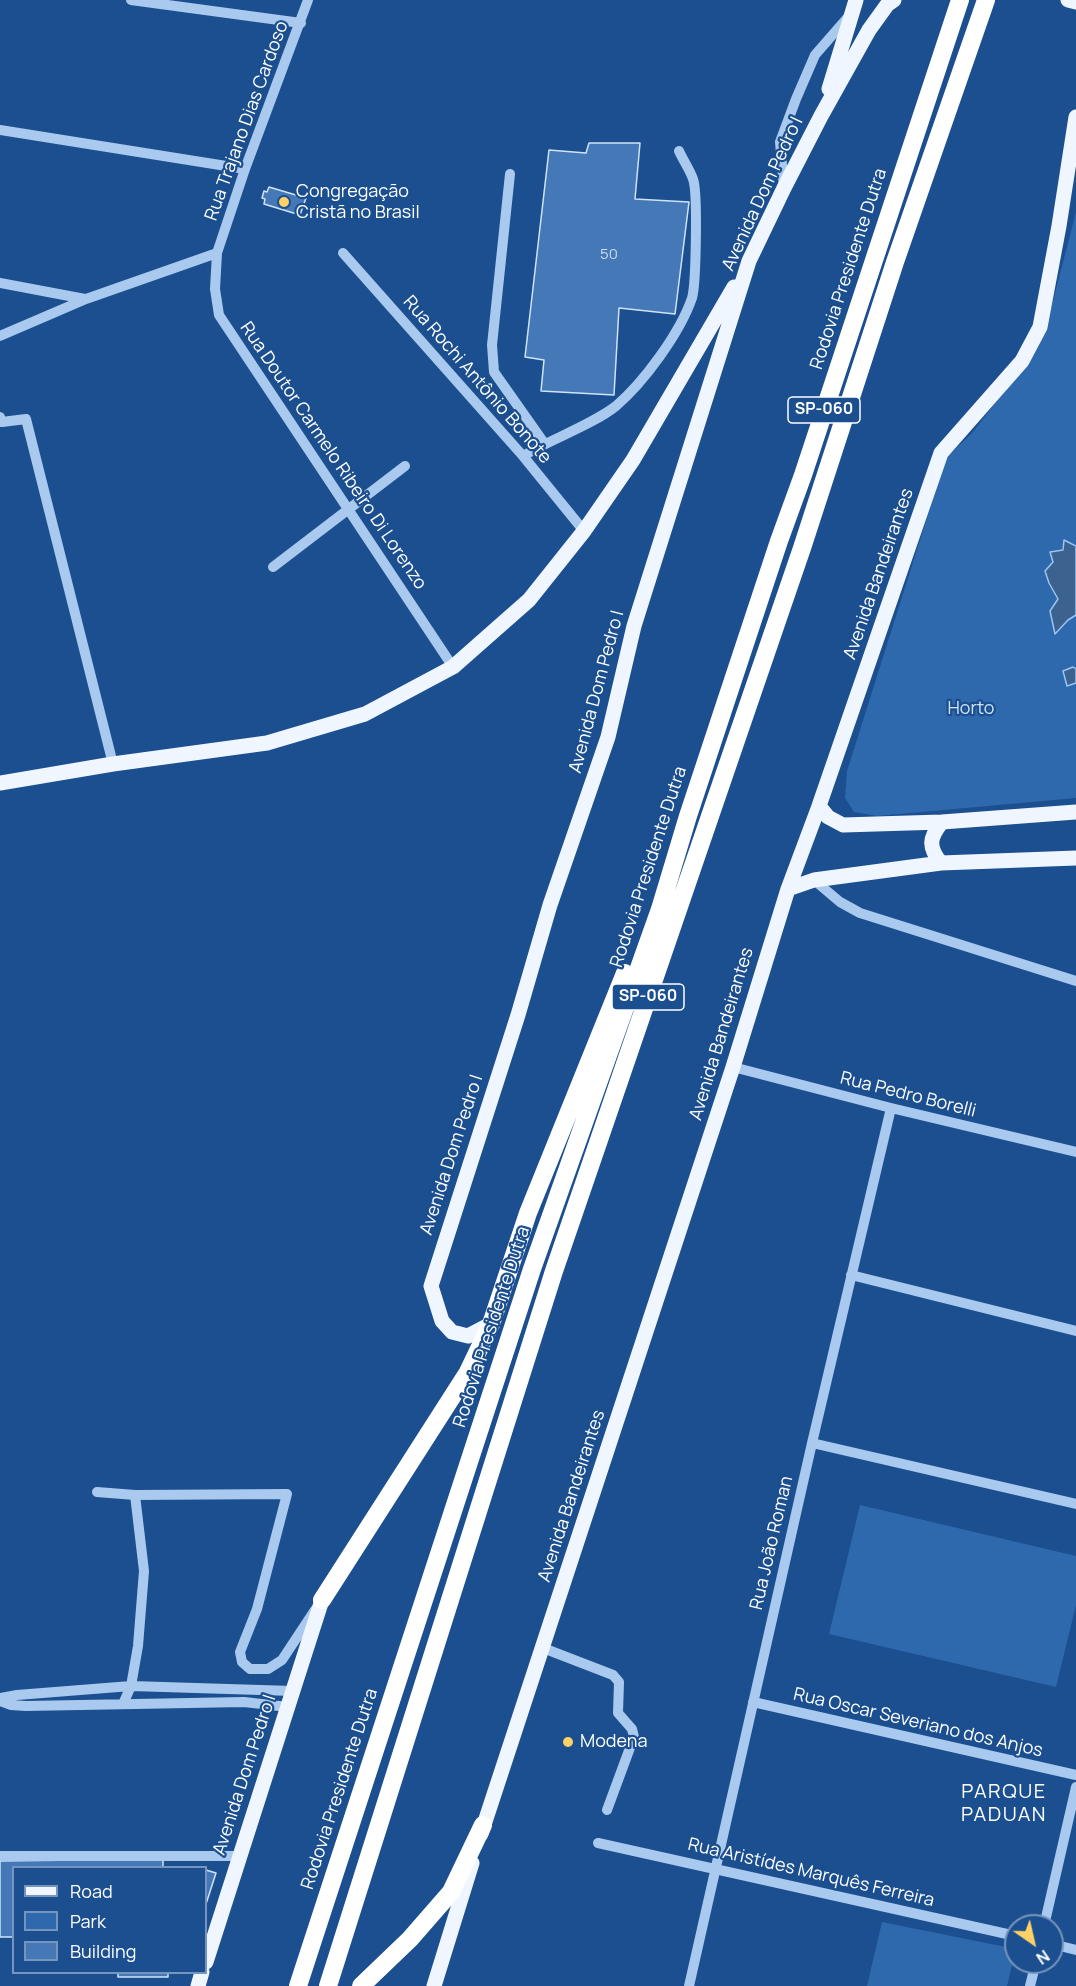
<!DOCTYPE html>
<html>
<head>
<meta charset="utf-8">
<style>
	body { margin:0 }
	#map { position:relative; width:1076px; height:1986px; overflow:hidden; background:#1b4f8f; font-family:Manrope,sans-serif }
	canvas { display:block }
	.legend { position:absolute; left:12px; top:1866px; width:195px; height:108px; box-sizing:border-box; background:#1b4f8f; border:2px solid #7695bc; margin:0; padding:8px 10px; list-style:none; font-size:18px; color:#fff }
	.legend li { display:flex; align-items:center; gap:12px; height:30px }
	.legend b { width:30px; border:2px solid #7695bc }
	.north { position:absolute; left:1004px; top:1914px; width:60px; height:60px; box-sizing:border-box; background:#1b4f8f; border:2px solid #7695bc; border-radius:50%; rotate:146deg; font-size:16px; font-weight:700; line-height:24px; text-align:center; color:#fff }
	.north::after { content:''; display:block; margin:auto; width:21px; height:27px; background:#ffd166; clip-path:polygon(50% 0,100% 100%,50% 72%,0 100%) }
</style>
</head>
<body>
<div id="map">
<canvas width="1076" height="1986"></canvas>
<ul class="legend">
<li><b style="height:8px;background:#f0f6ff"></b>Road</li>
<li><b style="height:16px;background:#2e69ad"></b>Park</li>
<li><b style="height:16px;background:#4478b7"></b>Building</li>
</ul>
<div class="north">N</div>
</div>
<script>
const c = document.querySelector('canvas').getContext('2d');
c.lineJoin = 'round';
function fill(path, color) { c.fillStyle = color; c.fill(path, 'evenodd'); }
function strokePath(path, color, width, dash) { c.strokeStyle = color; c.lineWidth = width; c.lineCap = dash ? 'butt' : 'round'; c.setLineDash(dash || []); c.stroke(path); }
function drawText(font, color, halo, rows, align = 'center') {
  c.font = font + ' Manrope,sans-serif'; c.lineWidth = 4.5; c.setLineDash([]); c.textBaseline = 'middle'; c.strokeStyle = halo; c.fillStyle = color; for (const [text, x, y, turn = 0] of rows) {
    c.save(); c.translate(x, y); c.rotate((+turn || 0) * Math.PI / 180); c.textAlign = isNaN(turn) ? turn : align; if (halo) c.strokeText(text, 0, 0); c.fillText(text, 0, 0); c.restore();
  }
}
const green = new Path2D(`
	M 1076,212 L 1076,546 L 1065,541 C 1062,553 1058,552 1053,562 C 1047,576 1051,587 1058,599 L 1050,611 L 1055,634 L 1068,620 L 1076,615 L 1076,669 L 1073,667 L 1067,686 L 1076,683 L 1076,798 L 877,816 L 854,812 L 845,798 L 847,771 L 946,458 L 972,433 L 1031,357 L 1047,324 Z
	M 860,1505 L 1076,1556 L 1076,1605 L 1056,1687 L 829,1634 Z
	M 882,1922 L 1016,1949 L 1007,1986 L 867,1986 Z`);
const water = new Path2D(`
	M 1064,540 L 1076,546 L 1076,615 L 1068,620 L 1055,634 L 1050,611 L 1058,599 L 1049,583 L 1045,571 L 1053,562 L 1050,552 L 1063,550 Z
	M 1073,667 L 1076,669 L 1076,683 L 1067,686 L 1063,671 Z`);
const building = new Path2D(`
	M 589,143 L 640,143 L 635,199 L 689,202 L 675,314 L 619,308 L 614,395 L 541,391 L 544,360 L 525,357 L 549,150 L 586,153 Z
	M 269,187 L 306,198 L 300,215 L 264,204 L 265,199 L 262,198 L 264,191 L 267,192 Z
	M 163,1859 L 163,1868 L 14,1868 L 14,1937 L 0,1937 L 0,1861 Z
	M 206,1870 L 216,1873 L 206,1904 Z
	M 118,1972 L 168,1972 L 168,1977 L 118,1977 Z`);
const minor = new Path2D(`
	M 131,0 L 301,23
	M 308,0 L 245,169 L 217,253 L 215,289 L 219,315 L 453,667
	M 0,130 L 245,169
	M 510,174 L 492,345 L 494,372 L 544,443
	M 784,188 L 780,142 L 796,99 L 815,55 L 849,16
	M 343,253 L 523,456 L 584,531
	M 0,283 L 85,299
	M 0,336 L 86,299 L 217,253
	M 0,417 L 2,422 L 26,419 L 113,764
	M 523,456 C 551,439 592,425 616,406 C 644,382 680,333 692,298 C 696,285 698,192 693,179 C 690,170 683,160 679,151
	M 273,567 L 405,466
	M 814,880 L 840,902 L 860,913 L 1076,981
	M 733,1067 L 891,1108 L 1076,1152
	M 851,1275 L 1076,1331
	M 812,1443 L 1076,1504
	M 97,1492 L 135,1495 L 287,1494 L 257,1609 L 240,1652 L 242,1662 L 250,1669 L 268,1669 L 282,1660 L 315,1610
	M 543,1648 L 613,1675 L 619,1682 L 618,1713 L 632,1729 L 634,1737 L 607,1810
	M 0,1698 L 17,1695 L 131,1686 L 293,1691
	M 0,1701 L 11,1705 L 26,1706 L 244,1702 L 288,1707
	M 753,1702 L 1076,1775
	M 123,1704 L 131,1686 L 138,1646 L 144,1571 L 135,1495
	M 598,1843 L 1016,1936
	M 0,1856 L 240,1856
	M 1044,1926 L 1076,1787
	M 1052,1944 L 1076,1950
	M 689,1986 L 812,1443 L 891,1108
	M 1030,1986 L 1036,1962`);
const major = new Path2D(`
	M 1068,0 L 1076,2
	M 829,89 L 856,0
	M 0,783 L 113,764 L 267,743 L 365,714 L 453,667 L 529,600 L 584,531 L 633,460 L 734,287
	M 819,806 L 828,817 L 843,825 L 942,822 L 1076,812
	M 941,863 C 928,847 929,838 942,822
	M 788,889 L 814,880 L 941,863 L 1076,858
	M 491,1324 L 468,1336 L 452,1332 L 442,1321 L 431,1286 L 518,1015 L 550,905 L 608,737 L 634,626 L 749,261 L 784,188 L 821,116 L 869,30 L 887,5 L 894,0
	M 481,1834 L 733,1067 L 788,889 L 819,806 L 941,453 L 1022,361 L 1040,327 L 1059,226 L 1076,117
	M 206,1962 L 322,1600
	M 198,1986 L 202,1972
	M 434,1986 L 472,1863`);
const highway = new Path2D(`
	M 322,1600 L 468,1372 L 491,1324 L 528,1213 L 625,973
	M 298,1986 L 532,1269 L 660,909 L 688,816 L 779,541 L 803,475 L 960,0
	M 328,1986 L 554,1271 L 802,548 L 895,262 L 986,0
	M 361,1986 L 410,1939 L 451,1892 L 483,1825`);
const markers = [
	[284,202,6,"#ffd166"],
	[568,1742,6,"#ffd166"]
];
const numberNames = [
	["50",609,255]
];
const shields = [
	[824,410,72],
	[648,997,72]
];
const shieldNames = [
	["SP-060",824,410],
	["SP-060",648,997]
];
const streetNames = [
	["Rua Trajano Dias Cardoso",247,121,-70],
	["Avenida Dom Pedro I",763,194,-65],
	["Rodovia Presidente Dutra",849,269,-72],
	["Rua Rochi Antônio Bonote",477,380,49],
	["Rua Doutor Carmelo Ribeiro Di Lorenzo",333,456,56],
	["Avenida Bandeirantes",879,574,-71],
	["Avenida Dom Pedro I",597,692,-75],
	["Rodovia Presidente Dutra",649,867,-72],
	["Avenida Bandeirantes",722,1034,-73],
	["Rua Pedro Borelli",908,1095,14],
	["Avenida Dom Pedro I",452,1155,-72],
	["Rodovia Presidente Dutra",492,1327,-72],
	["Avenida Bandeirantes",572,1496,-72],
	["Rua João Roman",772,1543,-77],
	["Rua Oscar Severiano dos Anjos",918,1723,13],
	["Avenida Dom Pedro I",245,1775,-72],
	["Rodovia Presidente Dutra",340,1789,-72],
	["Rua Aristídes Marquês Ferreira",811,1873,13]
];
const poiNames = [
	["Congregação",296,192],
	["Cristã no Brasil",296,213],
	["Modena",580,1742]
];
const parkNames = [
	["Horto",971,709]
];
const neighbourhoodNames = [
	["PARQUE",1004,1792],
	["PADUAN",1004,1815]
];
fill(green, '#2e69ad');
fill(water, '#3c6290');
strokePath(water, '#9cc4f0', 1.5);
fill(building, '#4478b7');
strokePath(building, '#cfe3fa', 1.5);
strokePath(minor, '#a9c9ee', 10);
strokePath(major, '#f0f6ff', 15);
strokePath(highway, '#fff', 18);
for (const [x, y, r, color] of markers) { const dot = new Path2D(); dot.arc(x, y, r, 0, 2 * Math.PI); c.fillStyle = color; c.fill(dot); strokePath(dot, '#1b4f8f', 2); }
drawText('15px', '#d0dded', null, numberNames);
for (const [x, y, w] of shields) { const box = new Path2D(); box.roundRect(x - w / 2, y - 13, w, 26, 4.5); c.fillStyle = '#1b4f8f'; c.fill(box); strokePath(box, '#fff', 1.5); }
drawText('bold 16px', '#fff', null, shieldNames);
drawText('18px', '#fff', '#1b4f8f', streetNames);
drawText('18px', '#fff', '#1b4f8f', poiNames, 'left');
drawText('18px', '#cfe3fa', '#1b4f8f', parkNames);
c.letterSpacing = '1.5px';
drawText('20px', '#fff', '#1b4f8f', neighbourhoodNames);
c.letterSpacing = '0px';
</script>
</body>
</html>
